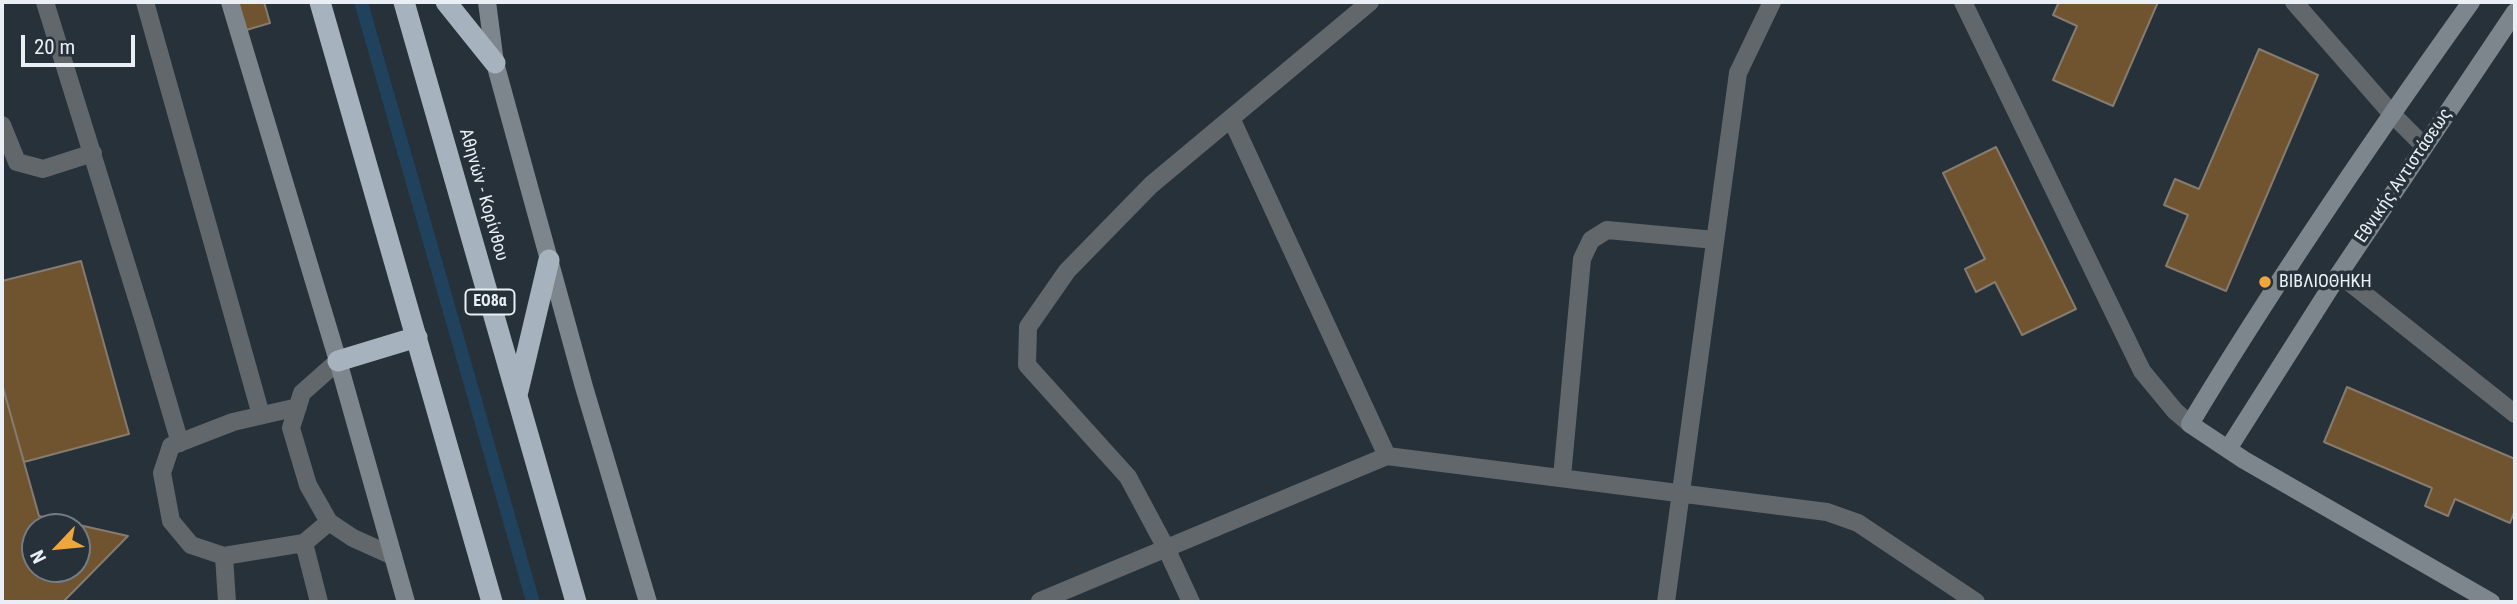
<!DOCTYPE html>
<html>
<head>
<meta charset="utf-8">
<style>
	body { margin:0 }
	#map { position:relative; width:2517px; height:604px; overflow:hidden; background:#26313a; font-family:"Roboto Condensed",sans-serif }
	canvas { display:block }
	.frame { position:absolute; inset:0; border:4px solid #e9eff5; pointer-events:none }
	.north { position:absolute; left:21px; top:513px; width:70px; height:70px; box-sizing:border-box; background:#26313a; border:2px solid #747d85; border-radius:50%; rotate:244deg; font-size:19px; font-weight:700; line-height:28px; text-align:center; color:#e9eff5 }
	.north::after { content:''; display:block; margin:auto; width:24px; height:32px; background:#efa73d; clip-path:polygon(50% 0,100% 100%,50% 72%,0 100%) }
	.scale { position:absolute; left:21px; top:35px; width:114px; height:32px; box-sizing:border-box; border:4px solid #e9eff5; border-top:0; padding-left:9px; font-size:21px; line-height:24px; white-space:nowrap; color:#e9eff5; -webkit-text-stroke:5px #26313a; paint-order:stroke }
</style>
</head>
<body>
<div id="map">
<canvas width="2517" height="604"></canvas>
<div class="frame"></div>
<div class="north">N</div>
<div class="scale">20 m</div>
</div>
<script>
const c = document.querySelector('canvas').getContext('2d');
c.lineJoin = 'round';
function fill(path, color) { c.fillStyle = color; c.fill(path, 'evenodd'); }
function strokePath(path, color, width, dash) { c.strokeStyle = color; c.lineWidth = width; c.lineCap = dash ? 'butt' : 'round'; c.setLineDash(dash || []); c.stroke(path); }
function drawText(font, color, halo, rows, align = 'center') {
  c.font = font + ' "Roboto Condensed",sans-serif'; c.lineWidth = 7; c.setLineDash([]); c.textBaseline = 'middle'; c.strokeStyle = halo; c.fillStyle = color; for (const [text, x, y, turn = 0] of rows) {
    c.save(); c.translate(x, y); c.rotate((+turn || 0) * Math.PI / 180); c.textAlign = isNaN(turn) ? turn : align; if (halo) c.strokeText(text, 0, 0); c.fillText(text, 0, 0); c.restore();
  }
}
const green = new Path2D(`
	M 354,2 L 368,2 L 540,602 L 526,602 Z`);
const building = new Path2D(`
	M 235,2 L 264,2 L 270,23 L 243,31 Z
	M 2059,2 L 2158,2 L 2113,106 L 2053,80 L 2077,26 L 2053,15 Z
	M 2259,49 L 2318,75 L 2226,291 L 2166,266 L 2188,215 L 2164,205 L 2175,179 L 2199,189 Z
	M 1996,147 L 2076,309 L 2022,335 L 1995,282 L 1976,292 L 1965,269 L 1985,259 L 1943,173 Z
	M 81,261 L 129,434 L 24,462 L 2,384 L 2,281 Z
	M 2,384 L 39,516 L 128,536 L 63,602 L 2,602 ZM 35,527 L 77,527 L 77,569 L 35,569 Z
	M 2347,387 L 2515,459 L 2515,510 L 2510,523 L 2455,499 L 2448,516 L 2425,506 L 2432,488 L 2324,442 Z`);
const lane = new Path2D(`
	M 45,2 L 144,321 L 180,443
	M 145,2 L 261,415
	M 2,125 L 17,162 L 43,169 L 93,153
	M 338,361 L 302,393 L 291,428 L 308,485 L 329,522 L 353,538 L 393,556
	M 298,407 L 233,422 L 171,446 L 162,473 L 171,521 L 191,545 L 224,556 L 304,543
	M 224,556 L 227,602
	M 319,602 L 304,543 L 329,522`);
const street = new Path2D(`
	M 1963,2 L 2142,371 L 2175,411 L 2190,424
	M 2294,2 L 2391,113 L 2424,146
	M 1231,118 L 1387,456
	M 2339,274 L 2515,414
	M 1562,477 L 1582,259 L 1591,240 L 1607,230 L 1715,240
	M 1040,601 L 1387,456 L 1827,512 L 1858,523 L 1976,602
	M 1191,602 L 1166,548 L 1128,477 L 1027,365 L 1028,327 L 1067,271 L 1151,185 L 1370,2
	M 1666,602 L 1738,73 L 1772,2`);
const secondary = new Path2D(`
	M 230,2 L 338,361 L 406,602
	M 487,2 L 495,63 L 584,387 L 648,602
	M 2471,2 C 2373,139 2277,279 2190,424 L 2244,460 L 2491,602
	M 2228,449 L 2339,274 L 2515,12`);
const highway = new Path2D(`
	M 320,2 L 492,602
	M 404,2 L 576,602
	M 446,2 L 495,63
	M 338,361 L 417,337
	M 517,395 L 549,260`);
const markers = [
	[2265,282,7,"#efa73d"]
];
const shields = [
	[490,302,49]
];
const shieldNames = [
	["ΕΟ8α",490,302]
];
const streetNames = [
	["Εθνικής Αντιστάσεως",2404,176,-56],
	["Αθηνών - Κορίνθου",483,195,74]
];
const poiNames = [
	["ΒΙΒΛΙΟΘΗΚΗ",2279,282]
];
fill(green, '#21425d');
fill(building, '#705430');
strokePath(building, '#857b6f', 2);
strokePath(lane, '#62676b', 18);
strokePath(street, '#62676b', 18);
strokePath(secondary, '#7d868d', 18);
strokePath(highway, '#a6b2be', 21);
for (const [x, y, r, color] of markers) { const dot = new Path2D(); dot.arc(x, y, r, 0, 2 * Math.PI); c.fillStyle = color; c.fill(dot); strokePath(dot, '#26313a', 2.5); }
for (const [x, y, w] of shields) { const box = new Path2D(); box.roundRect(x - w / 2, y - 12.5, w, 25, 5); c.fillStyle = '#26313a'; c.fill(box); strokePath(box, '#e9eff5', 2); }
drawText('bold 16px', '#e9eff5', null, shieldNames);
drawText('18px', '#e9eff5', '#26313a', streetNames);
drawText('18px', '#e9eff5', '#26313a', poiNames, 'left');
</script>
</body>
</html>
